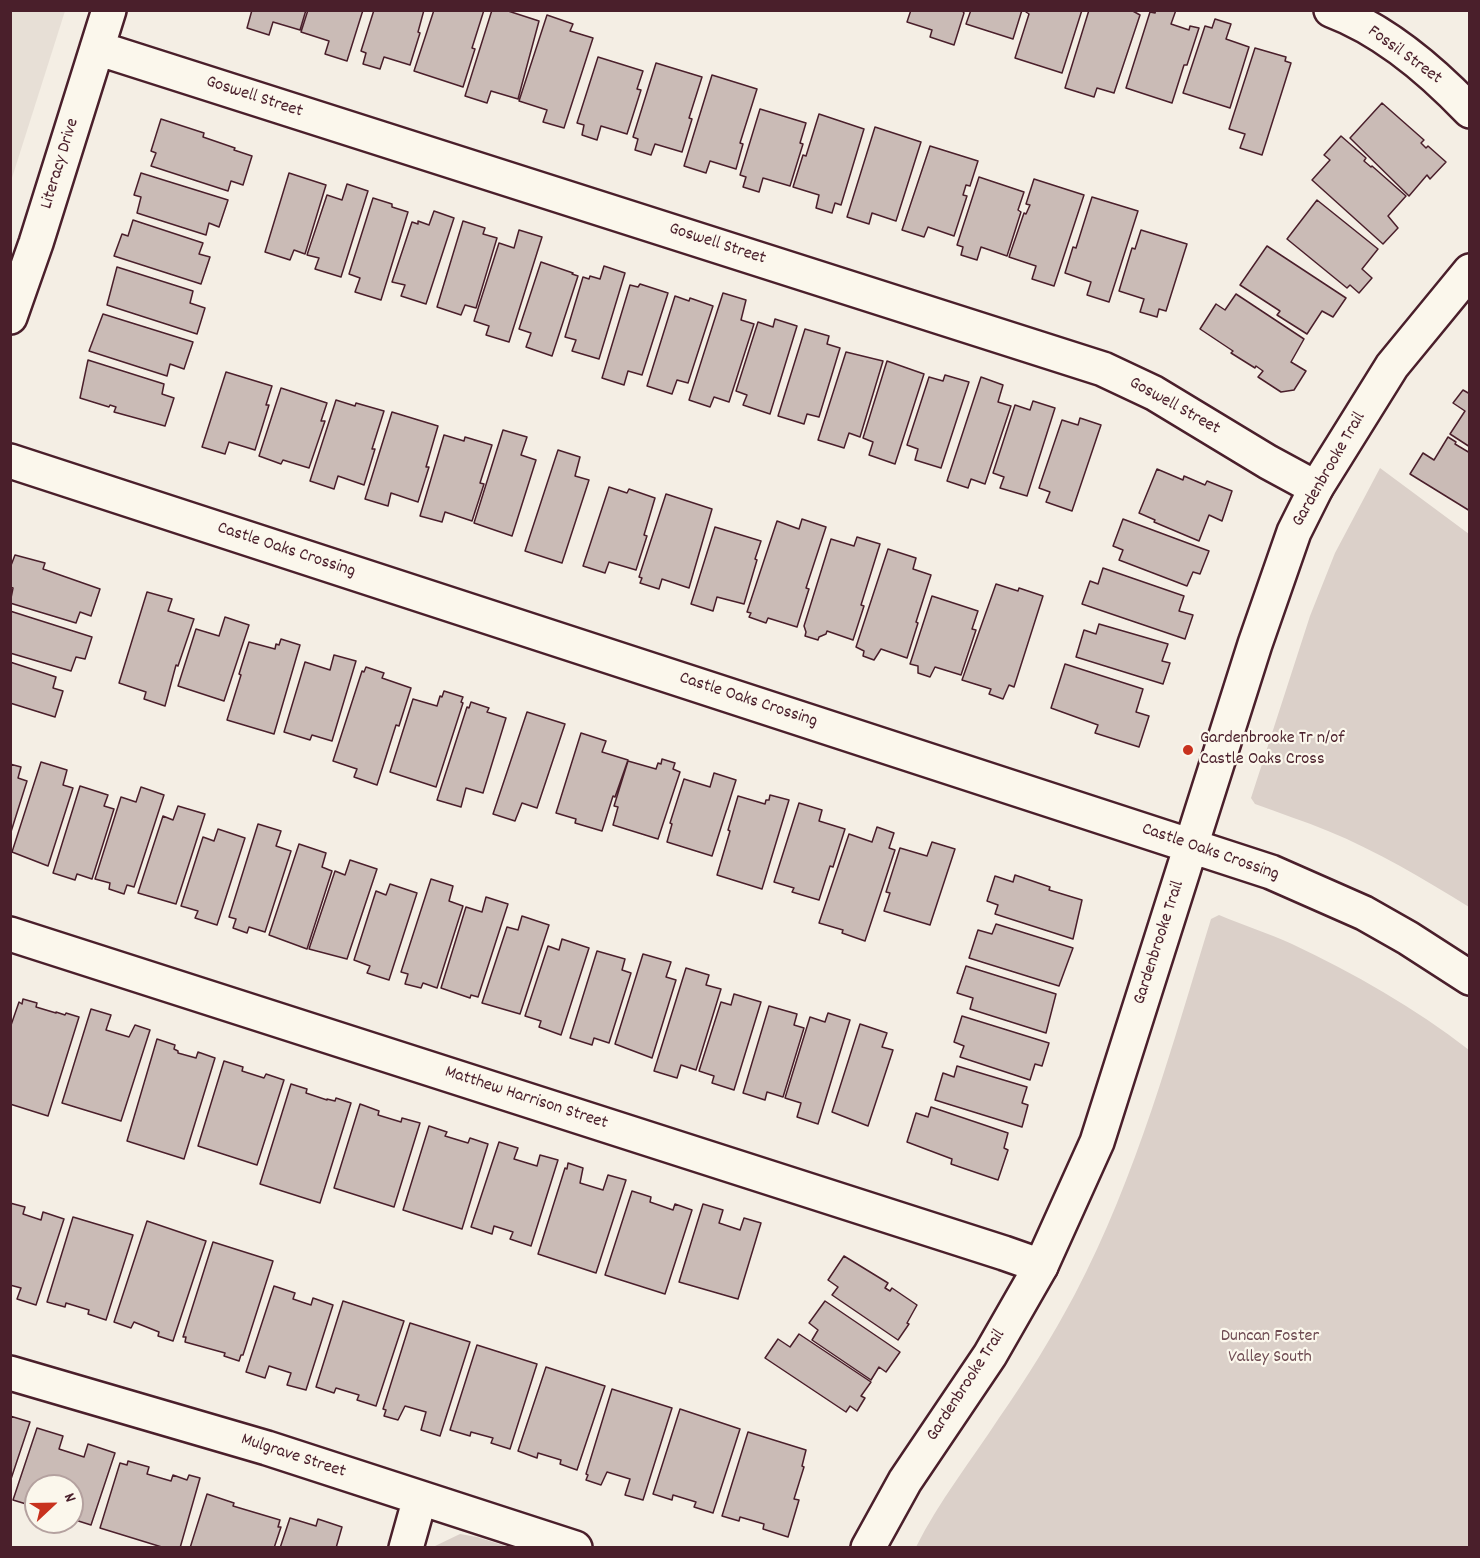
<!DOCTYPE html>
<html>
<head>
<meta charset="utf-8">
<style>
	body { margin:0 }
	#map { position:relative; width:1480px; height:1558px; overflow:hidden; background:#f4eee4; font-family:Dekko,sans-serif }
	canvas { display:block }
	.frame { position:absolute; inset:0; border:12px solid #4a1f2b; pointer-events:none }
	.north { position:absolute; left:24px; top:1474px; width:60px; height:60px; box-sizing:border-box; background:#fbf7ec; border:2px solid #b4a19f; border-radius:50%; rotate:68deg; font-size:16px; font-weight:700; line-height:24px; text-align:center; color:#4a1f2b }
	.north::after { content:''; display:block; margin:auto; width:21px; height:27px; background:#c8321e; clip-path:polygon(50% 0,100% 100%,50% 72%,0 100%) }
</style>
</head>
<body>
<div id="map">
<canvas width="1480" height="1558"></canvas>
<div class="frame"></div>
<div class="north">N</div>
</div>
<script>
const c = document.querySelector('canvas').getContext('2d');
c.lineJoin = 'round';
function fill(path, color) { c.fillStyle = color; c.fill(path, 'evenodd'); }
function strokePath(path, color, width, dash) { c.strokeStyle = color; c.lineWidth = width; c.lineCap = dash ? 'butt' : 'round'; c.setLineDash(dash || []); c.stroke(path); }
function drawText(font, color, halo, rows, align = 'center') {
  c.font = font + ' Dekko,sans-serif'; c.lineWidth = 4.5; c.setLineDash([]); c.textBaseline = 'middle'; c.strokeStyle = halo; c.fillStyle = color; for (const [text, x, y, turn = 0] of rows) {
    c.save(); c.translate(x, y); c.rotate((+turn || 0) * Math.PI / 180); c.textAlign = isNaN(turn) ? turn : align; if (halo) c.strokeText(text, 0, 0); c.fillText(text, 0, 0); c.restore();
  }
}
const built = new Path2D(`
	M 11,11 L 65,11 L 11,181 Z`);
const green = new Path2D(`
	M 1380,468 L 1469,534 L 1469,907 C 1424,879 1377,851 1328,831 C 1304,821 1279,813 1255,804 L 1251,798 L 1310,616 L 1335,553 Z
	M 1219,915 C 1243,925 1268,933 1292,944 C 1354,973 1415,1008 1469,1050 L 1469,1547 L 916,1547 C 939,1501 971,1461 999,1418 C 1027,1378 1052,1337 1075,1294 C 1137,1176 1172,1046 1211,919 Z
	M 460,1534 L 477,1537 L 509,1547 L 433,1547 Z`);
const building = new Path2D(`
	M 252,10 L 306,10 L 300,30 L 273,22 L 269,35 L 247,28 Z
	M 308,10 L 363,10 L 347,61 L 325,54 L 329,41 L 301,32 Z
	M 374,10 L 424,10 L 418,32 L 420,33 L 410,65 L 384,57 L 380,69 L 363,64 L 366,53 L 361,51 Z
	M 434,10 L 484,10 L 472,48 L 475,49 L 463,87 L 414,71 Z
	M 492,10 L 505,10 L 539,21 L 518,99 L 491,91 L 487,103 L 465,96 Z
	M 911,10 L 962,10 L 964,13 L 954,45 L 930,37 L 932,30 L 907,22 Z
	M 971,10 L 1022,10 L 1013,39 L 966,24 Z
	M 1027,10 L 1082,10 L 1062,73 L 1015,58 L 1029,14 L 1026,12 Z
	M 1089,10 L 1131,10 L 1140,15 L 1114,93 L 1097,88 L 1094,97 L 1065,88 Z
	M 1156,10 L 1176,10 L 1171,24 L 1189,30 L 1190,26 L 1199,28 L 1187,65 L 1184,65 L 1172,103 L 1126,88 L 1150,12 L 1155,13 Z
	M 547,15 L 573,24 L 570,31 L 593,38 L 564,128 L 543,122 L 547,110 L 519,101 Z
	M 1215,19 L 1231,24 L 1226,39 L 1249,47 L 1230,108 L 1183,93 L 1205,26 L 1212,28 Z
	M 1255,48 L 1286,57 L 1285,61 L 1291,63 L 1262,155 L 1240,148 L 1245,134 L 1229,129 Z
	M 598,57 L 643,71 L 637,89 L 641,90 L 627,134 L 601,126 L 597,140 L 582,135 L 584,125 L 577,123 Z
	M 656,63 L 702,77 L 689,118 L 692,119 L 682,152 L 655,144 L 651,155 L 635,150 L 638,139 L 633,137 Z
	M 712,75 L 757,89 L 740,143 L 743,144 L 736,169 L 710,161 L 706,173 L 684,166 Z
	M 1382,103 L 1424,140 L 1421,143 L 1426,148 L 1428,146 L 1446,162 L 1430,179 L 1427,175 L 1409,196 L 1350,138 Z
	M 760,109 L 806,123 L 800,143 L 803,144 L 790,186 L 763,178 L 759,192 L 743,187 L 746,177 L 740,175 Z
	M 819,114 L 864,129 L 841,205 L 835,203 L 832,213 L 816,208 L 819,195 L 793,187 L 803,155 L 806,156 Z
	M 161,119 L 204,133 L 203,137 L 235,148 L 234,150 L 252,156 L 243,185 L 231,181 L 228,191 L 151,166 L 156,153 L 151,151 Z
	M 875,127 L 921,142 L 896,221 L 872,213 L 869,224 L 847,217 Z
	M 1341,136 L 1366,158 L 1364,161 L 1371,167 L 1372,166 L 1406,196 L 1388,216 L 1398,228 L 1383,244 L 1312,180 L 1330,160 L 1324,155 Z
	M 930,146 L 978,161 L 970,186 L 966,185 L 963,195 L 967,196 L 954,236 L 928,227 L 924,237 L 902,230 Z
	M 141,173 L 228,200 L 219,227 L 209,223 L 206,235 L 137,213 L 141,197 L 134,195 Z
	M 289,173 L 326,185 L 305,254 L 294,250 L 290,260 L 265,252 Z
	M 979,177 L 1024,192 L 1018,210 L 1021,212 L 1007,256 L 981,247 L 977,260 L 961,255 L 963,247 L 957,245 Z
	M 1034,179 L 1084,195 L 1054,286 L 1032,279 L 1036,266 L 1009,257 L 1024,213 L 1026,214 L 1030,205 L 1026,204 Z
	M 347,184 L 368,191 L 341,277 L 315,269 L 319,258 L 307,255 L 327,195 L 342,200 Z
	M 1092,197 L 1138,211 L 1109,302 L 1087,295 L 1091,282 L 1065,273 L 1073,247 L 1076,248 Z
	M 373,198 L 392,204 L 392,207 L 408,212 L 381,300 L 355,292 L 360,278 L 349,274 Z
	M 1317,200 L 1378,249 L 1362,269 L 1372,278 L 1359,293 L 1350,285 L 1347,288 L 1287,239 Z
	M 434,211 L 454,218 L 426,304 L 401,296 L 405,285 L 392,282 L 412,222 L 418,224 L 418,221 L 429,225 Z
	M 133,220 L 203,243 L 199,254 L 210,257 L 201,284 L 114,256 L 122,234 L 128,236 Z
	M 463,221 L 485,228 L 483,234 L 497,238 L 476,308 L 465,305 L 461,315 L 437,307 Z
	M 519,230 L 542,237 L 509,342 L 486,335 L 489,326 L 474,321 L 499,243 L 514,248 Z
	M 1141,230 L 1187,244 L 1166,311 L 1159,309 L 1157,317 L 1140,312 L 1144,299 L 1119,291 L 1132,248 L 1135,249 Z
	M 1267,246 L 1346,298 L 1333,317 L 1322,311 L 1307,334 L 1277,315 L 1280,311 L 1240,285 Z
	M 541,262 L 573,273 L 572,274 L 578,276 L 552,356 L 526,347 L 531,333 L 519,329 Z
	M 604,266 L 625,273 L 599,359 L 572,351 L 576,340 L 565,337 L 583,277 L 589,279 L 590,276 L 600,279 Z
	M 117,267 L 193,291 L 190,303 L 205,308 L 197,334 L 107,305 Z
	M 640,284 L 668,293 L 642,375 L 628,371 L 624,385 L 602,378 L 630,285 L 638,287 Z
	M 723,293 L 746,300 L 741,320 L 754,324 L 729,402 L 714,397 L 710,407 L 689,400 Z
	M 1236,294 L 1304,339 L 1291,362 L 1306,371 L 1294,390 L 1281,392 L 1258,377 L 1263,371 L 1256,366 L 1255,368 L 1231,353 L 1233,351 L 1200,329 L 1216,304 L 1225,310 Z
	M 675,296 L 689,301 L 690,298 L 713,306 L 688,383 L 677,380 L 672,394 L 647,386 Z
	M 103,314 L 193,342 L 184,369 L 170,364 L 167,376 L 89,351 Z
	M 775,319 L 797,326 L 770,414 L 743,405 L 747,395 L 736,391 L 758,322 L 773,327 Z
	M 805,329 L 829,336 L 827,344 L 840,348 L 819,417 L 807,414 L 804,424 L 778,416 Z
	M 846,352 L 883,361 L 860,437 L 849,433 L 844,448 L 818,440 Z
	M 88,360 L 164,384 L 162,394 L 174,398 L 165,426 L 114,412 L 116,407 L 110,405 L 109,407 L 80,398 Z
	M 887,361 L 924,374 L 895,464 L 869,455 L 873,442 L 863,438 Z
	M 226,372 L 272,386 L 266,405 L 269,405 L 255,450 L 229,442 L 225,454 L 202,447 Z
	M 945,375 L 969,382 L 941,468 L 915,460 L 918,449 L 907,445 L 929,377 L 943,381 Z
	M 981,377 L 1003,385 L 998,402 L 1011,406 L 985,484 L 971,479 L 968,488 L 947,481 Z
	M 281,388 L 327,403 L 321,421 L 325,421 L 309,468 L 283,460 L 281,464 L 259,456 Z
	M 1463,390 L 1470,394 L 1470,447 L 1450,434 L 1465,411 L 1453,403 Z
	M 336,400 L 355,406 L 356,403 L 384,411 L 372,449 L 375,449 L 364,485 L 338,476 L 334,489 L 310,481 Z
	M 1033,401 L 1055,408 L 1027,496 L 1000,488 L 1004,477 L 993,473 L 1015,405 L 1030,410 Z
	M 392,412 L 438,426 L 426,467 L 429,467 L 418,502 L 391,493 L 388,506 L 365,499 Z
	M 1080,418 L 1101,425 L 1072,511 L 1046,502 L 1050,492 L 1039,488 L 1062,420 L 1078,425 Z
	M 503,430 L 527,437 L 521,455 L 536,460 L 512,536 L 474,523 Z
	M 444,435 L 464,441 L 465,437 L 492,445 L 480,483 L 484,484 L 472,521 L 445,512 L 442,522 L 420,516 Z
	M 1448,437 L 1456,442 L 1455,444 L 1470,453 L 1470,511 L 1410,474 L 1423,453 L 1434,460 Z
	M 558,450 L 580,457 L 575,476 L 589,480 L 562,563 L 525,551 Z
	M 1157,469 L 1183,480 L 1184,476 L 1205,485 L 1207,481 L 1232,491 L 1222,521 L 1209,515 L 1199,541 L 1154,522 L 1155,520 L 1139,513 Z
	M 609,487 L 627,493 L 629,489 L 655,498 L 644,535 L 647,536 L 636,570 L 609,562 L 605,573 L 583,566 Z
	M 666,494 L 712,509 L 689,588 L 662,579 L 659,589 L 640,583 L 642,578 L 639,577 Z
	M 802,519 L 826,527 L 806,588 L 809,589 L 797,627 L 768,618 L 766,623 L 749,617 L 751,613 L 747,612 L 777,521 L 799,529 Z
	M 1123,519 L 1209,551 L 1200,574 L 1193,572 L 1187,586 L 1119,560 L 1123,550 L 1113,546 Z
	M 715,527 L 761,541 L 755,559 L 757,560 L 744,604 L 717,597 L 713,611 L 691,604 Z
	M 857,537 L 880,544 L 861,605 L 864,606 L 853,640 L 827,631 L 826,634 L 819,637 L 818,640 L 805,636 L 806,632 L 804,626 L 831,539 L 854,546 Z
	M 888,549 L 916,558 L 913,569 L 931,575 L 916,622 L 918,623 L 907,658 L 881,649 L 874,660 L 863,656 L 864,651 L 856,647 Z
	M 15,555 L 45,563 L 43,569 L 100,589 L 91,616 L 80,612 L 76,623 L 10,603 L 13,588 L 10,587 L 10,568 Z
	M 1103,568 L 1184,596 L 1179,611 L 1193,615 L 1185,639 L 1082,604 L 1090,581 L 1098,584 Z
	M 996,584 L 1018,591 L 1019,588 L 1043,596 L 1014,687 L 1009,685 L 1003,699 L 989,694 L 991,689 L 962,680 Z
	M 147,592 L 172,599 L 168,611 L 194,619 L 178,666 L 176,665 L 165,706 L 144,699 L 146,692 L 119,683 Z
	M 932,596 L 978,611 L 972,629 L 976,630 L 961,675 L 935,667 L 930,677 L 918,673 L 918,666 L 910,664 Z
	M 10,611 L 92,637 L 85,659 L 76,657 L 71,671 L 10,653 Z
	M 225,617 L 249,625 L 224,701 L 178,686 L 196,629 L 219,636 Z
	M 1099,624 L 1168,644 L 1162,661 L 1170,663 L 1163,684 L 1076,657 L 1084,630 L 1096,634 Z
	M 281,639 L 300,645 L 274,734 L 227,720 L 241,675 L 239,674 L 249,642 L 275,649 L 276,644 L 279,645 Z
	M 334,655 L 356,661 L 332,741 L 312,735 L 310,740 L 284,732 L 305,662 L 330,670 Z
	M 10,662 L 56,677 L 53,688 L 63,691 L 55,717 L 10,703 Z
	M 1065,664 L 1143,689 L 1136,712 L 1149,716 L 1139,747 L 1095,733 L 1098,725 L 1051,708 Z
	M 366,667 L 384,673 L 382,678 L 411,688 L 399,726 L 396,725 L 377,785 L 354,777 L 357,769 L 333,761 L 362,671 L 364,672 Z
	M 444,691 L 463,697 L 461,702 L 463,703 L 436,787 L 390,772 L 413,699 L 437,706 L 440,696 L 442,697 Z
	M 471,702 L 489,708 L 487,712 L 506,718 L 483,793 L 466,788 L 461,807 L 437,800 L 467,707 L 469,708 Z
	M 527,712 L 565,724 L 537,808 L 522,803 L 515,821 L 493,814 Z
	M 581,733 L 606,741 L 602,752 L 628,760 L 615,797 L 613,796 L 602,831 L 575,823 L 576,819 L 556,813 Z
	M 662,759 L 675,763 L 673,769 L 680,772 L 658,839 L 613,825 L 618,807 L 614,806 L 628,761 L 656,769 L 658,763 L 661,764 Z
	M 41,762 L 67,770 L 63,785 L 73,788 L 48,866 L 12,852 Z
	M 10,764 L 21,767 L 18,778 L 27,781 L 10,835 Z
	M 714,773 L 736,780 L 712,856 L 667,842 L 672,824 L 670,823 L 684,779 L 710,787 Z
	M 80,786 L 108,795 L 104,806 L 114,809 L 92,879 L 77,874 L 75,880 L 53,873 Z
	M 141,787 L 164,795 L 134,887 L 127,885 L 124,894 L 109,889 L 110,883 L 95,879 L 121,797 L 136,802 Z
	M 770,795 L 789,800 L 762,889 L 717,875 L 730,831 L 728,830 L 738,796 L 765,804 L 766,800 L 769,800 Z
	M 799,803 L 822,810 L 819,821 L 845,829 L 833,867 L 830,866 L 819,900 L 792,892 L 794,888 L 774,882 Z
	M 178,806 L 205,814 L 176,904 L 138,893 L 163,816 L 173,820 Z
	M 258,824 L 281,831 L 276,846 L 291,851 L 265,932 L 249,927 L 247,933 L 233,928 L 236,919 L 229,917 Z
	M 877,827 L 894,833 L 889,848 L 895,850 L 865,941 L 842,933 L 843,930 L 819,923 L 849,834 L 872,842 Z
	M 218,829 L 245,838 L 217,925 L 195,918 L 198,911 L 181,906 L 203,837 L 214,841 Z
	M 932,842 L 955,849 L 930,925 L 884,911 L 890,893 L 886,892 L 900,848 L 927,856 Z
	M 299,844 L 326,853 L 322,867 L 332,871 L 307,949 L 269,935 Z
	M 350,860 L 377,869 L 347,959 L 309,949 L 335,871 L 345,875 Z
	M 1015,875 L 1050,887 L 1049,890 L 1082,900 L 1073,939 L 995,914 L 998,905 L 987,901 L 995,876 L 1013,882 Z
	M 431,879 L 453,886 L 449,901 L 463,906 L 437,988 L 423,983 L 421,988 L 405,984 L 408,974 L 401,972 Z
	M 390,884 L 417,893 L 389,980 L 367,973 L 370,966 L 354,960 L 376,891 L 386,895 Z
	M 486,897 L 508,904 L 478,997 L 471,995 L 470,998 L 441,988 L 466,907 L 482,912 Z
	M 522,916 L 549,925 L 520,1014 L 482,1003 L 507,927 L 518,930 Z
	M 996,924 L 1073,948 L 1059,986 L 969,958 L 978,930 L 992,934 Z
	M 562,939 L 589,948 L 561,1035 L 539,1027 L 541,1021 L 525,1016 L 548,946 L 559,950 Z
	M 597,951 L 625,959 L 622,970 L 631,973 L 609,1043 L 594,1038 L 592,1045 L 570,1038 Z
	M 643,954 L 671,962 L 666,977 L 676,980 L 652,1058 L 615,1044 Z
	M 966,966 L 1056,994 L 1046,1033 L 970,1009 L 973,998 L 957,993 Z
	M 686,968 L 709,975 L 706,985 L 721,989 L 696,1070 L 681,1065 L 677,1078 L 654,1071 Z
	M 734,994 L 761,1002 L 734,1090 L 712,1083 L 714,1076 L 699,1071 L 721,1002 L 731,1005 Z
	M 23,999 L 37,1003 L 36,1007 L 56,1013 L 56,1012 L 65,1015 L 66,1013 L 79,1017 L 48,1116 L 10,1104 L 10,1028 L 19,1002 L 22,1004 Z
	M 769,1006 L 797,1014 L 794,1025 L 804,1028 L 783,1097 L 767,1092 L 765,1100 L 743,1093 Z
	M 91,1009 L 111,1015 L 106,1030 L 129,1037 L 135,1025 L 150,1030 L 121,1121 L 62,1103 Z
	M 828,1013 L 850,1020 L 818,1124 L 797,1117 L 801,1103 L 785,1098 L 810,1017 L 825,1022 Z
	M 962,1016 L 1049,1043 L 1042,1066 L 1035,1064 L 1030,1080 L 960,1057 L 964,1046 L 954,1042 Z
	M 860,1024 L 887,1033 L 882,1047 L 893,1050 L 868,1126 L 832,1112 Z
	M 157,1039 L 175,1045 L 174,1049 L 178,1051 L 178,1053 L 196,1058 L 198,1052 L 215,1058 L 184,1159 L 127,1141 Z
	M 224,1061 L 243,1067 L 242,1071 L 264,1078 L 266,1074 L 284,1080 L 257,1165 L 198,1146 Z
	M 957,1066 L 1027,1087 L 1022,1103 L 1028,1105 L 1022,1127 L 935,1100 L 943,1073 L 954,1077 Z
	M 291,1084 L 307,1089 L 306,1093 L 327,1100 L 327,1099 L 335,1101 L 336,1098 L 351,1103 L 320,1203 L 260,1184 Z
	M 360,1104 L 379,1111 L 378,1115 L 401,1122 L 402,1118 L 420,1123 L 394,1207 L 334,1188 Z
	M 931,1107 L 1008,1133 L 1004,1148 L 1008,1150 L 998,1180 L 951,1164 L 952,1159 L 907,1142 L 916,1113 L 928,1117 Z
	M 429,1126 L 447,1132 L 445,1136 L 468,1143 L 470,1138 L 488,1144 L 462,1229 L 403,1210 Z
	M 499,1142 L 518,1148 L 514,1159 L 537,1166 L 540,1155 L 558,1160 L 531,1246 L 510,1239 L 513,1232 L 494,1226 L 492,1234 L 471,1227 Z
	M 568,1163 L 583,1168 L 580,1183 L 603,1190 L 608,1175 L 626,1180 L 596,1273 L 538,1254 L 565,1168 L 567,1169 Z
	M 632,1191 L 651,1197 L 650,1202 L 673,1210 L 675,1204 L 692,1210 L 665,1294 L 605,1275 Z
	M 10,1203 L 25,1207 L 23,1214 L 41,1220 L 43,1212 L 64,1219 L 36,1305 L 17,1299 L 21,1288 L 10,1285 Z
	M 703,1204 L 723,1210 L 719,1223 L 740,1230 L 744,1218 L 761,1223 L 738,1299 L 679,1282 Z
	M 73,1217 L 133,1235 L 106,1320 L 88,1314 L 89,1310 L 66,1303 L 65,1307 L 47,1302 Z
	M 147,1221 L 206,1241 L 173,1341 L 158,1336 L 159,1332 L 134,1322 L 131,1328 L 114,1322 Z
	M 213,1242 L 273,1261 L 243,1355 L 241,1355 L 239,1361 L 224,1356 L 225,1353 L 185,1342 L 186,1337 L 183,1337 Z
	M 844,1256 L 888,1283 L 885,1288 L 890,1291 L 892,1288 L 917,1305 L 907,1323 L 909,1324 L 898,1340 L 832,1295 L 838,1287 L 828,1280 Z
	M 274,1286 L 295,1293 L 293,1299 L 311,1305 L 313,1298 L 333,1305 L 306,1390 L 287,1385 L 291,1373 L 269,1366 L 265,1378 L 246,1372 Z
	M 343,1301 L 404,1321 L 376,1406 L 357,1400 L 359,1395 L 336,1388 L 334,1393 L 316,1387 Z
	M 825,1301 L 900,1352 L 886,1372 L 879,1367 L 871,1380 L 812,1340 L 818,1330 L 809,1323 Z
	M 410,1323 L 470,1342 L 440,1436 L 421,1430 L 426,1412 L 405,1406 L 398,1420 L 384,1416 L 386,1410 L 383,1409 Z
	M 799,1334 L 871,1382 L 861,1396 L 865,1398 L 857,1411 L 850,1406 L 846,1412 L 765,1358 L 778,1339 L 790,1347 Z
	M 477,1345 L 537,1364 L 510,1449 L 491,1443 L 493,1438 L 471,1432 L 470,1436 L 450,1430 Z
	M 546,1367 L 605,1386 L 577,1470 L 560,1464 L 561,1460 L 538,1453 L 537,1458 L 518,1451 Z
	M 612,1389 L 672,1408 L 643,1500 L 625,1495 L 630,1479 L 607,1472 L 601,1485 L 586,1480 L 588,1475 L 586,1474 Z
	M 680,1409 L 740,1429 L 713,1513 L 694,1507 L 696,1502 L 673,1495 L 672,1500 L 653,1494 Z
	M 10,1416 L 30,1422 L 10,1482 Z
	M 37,1428 L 63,1436 L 59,1449 L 84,1457 L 88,1444 L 115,1453 L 91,1525 L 72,1519 L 72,1486 L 36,1486 L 36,1507 L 13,1500 Z
	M 748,1432 L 806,1450 L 802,1466 L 804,1467 L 794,1499 L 799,1500 L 788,1537 L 763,1529 L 764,1524 L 740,1517 L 739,1521 L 722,1516 Z
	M 128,1461 L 149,1467 L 147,1474 L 171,1481 L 173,1475 L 187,1480 L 189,1475 L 200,1478 L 180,1548 L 165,1548 L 100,1528 L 120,1463 L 127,1465 Z
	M 207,1494 L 234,1503 L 233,1506 L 280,1520 L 278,1527 L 281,1527 L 274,1548 L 190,1548 Z
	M 290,1518 L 316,1526 L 318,1519 L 342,1527 L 336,1548 L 280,1548 Z`);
const street = new Path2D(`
	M 1331,10 C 1384,30 1431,70 1470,111
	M 97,48 L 1103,369 L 1154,393 L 1268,462 L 1316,488
	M 10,317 L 36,243 L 109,10
	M 10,934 L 1004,1253 L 1041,1266
	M 10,1373 L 267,1448 L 575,1548
	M 406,1548 L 420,1498`);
const secondary = new Path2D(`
	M 10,461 L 1271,872 L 1364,913 L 1408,938 L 1470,978
	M 868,1548 L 905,1481 L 990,1355 L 1041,1266 L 1097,1142 L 1255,644 L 1294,532 L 1316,488 L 1392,366 L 1470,271`);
const markers = [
	[1188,750,6,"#c8321e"]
];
const streetNames = [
	["Fossil Street",1404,56,36],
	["Goswell Street",254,98,18],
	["Literacy Drive",61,164,-73],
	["Goswell Street",717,245,18],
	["Goswell Street",1174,407,29],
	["Gardenbrooke Trail",1330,470,-60],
	["Castle Oaks Crossing",286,551,18],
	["Castle Oaks Crossing",748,701,18],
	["Castle Oaks Crossing",1210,853,19],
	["Gardenbrooke Trail",1160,943,-72],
	["Matthew Harrison Street",526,1099,18],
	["Gardenbrooke Trail",967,1386,-57],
	["Mulgrave Street",293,1457,18]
];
const poiNames = [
	["Gardenbrooke Tr n/of",1200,740],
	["Castle Oaks Cross",1200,761]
];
const parkNames = [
	["Duncan Foster",1270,1338],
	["Valley South",1270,1359]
];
fill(built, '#e7dfd6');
fill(green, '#dbd0c9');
fill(building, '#cabbb6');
strokePath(building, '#4a1f2b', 1.5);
strokePath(street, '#4a1f2b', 38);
strokePath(secondary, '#4a1f2b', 38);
strokePath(street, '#fbf7ec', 33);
strokePath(secondary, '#fbf7ec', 33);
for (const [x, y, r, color] of markers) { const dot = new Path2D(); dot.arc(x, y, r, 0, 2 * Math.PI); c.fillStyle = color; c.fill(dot); strokePath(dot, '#fbf7ec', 2); }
drawText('18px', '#4a1f2b', '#fbf7ec', streetNames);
drawText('18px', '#4a1f2b', '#fbf7ec', poiNames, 'left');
drawText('18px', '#6e4b52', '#fbf7ec', parkNames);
</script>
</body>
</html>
